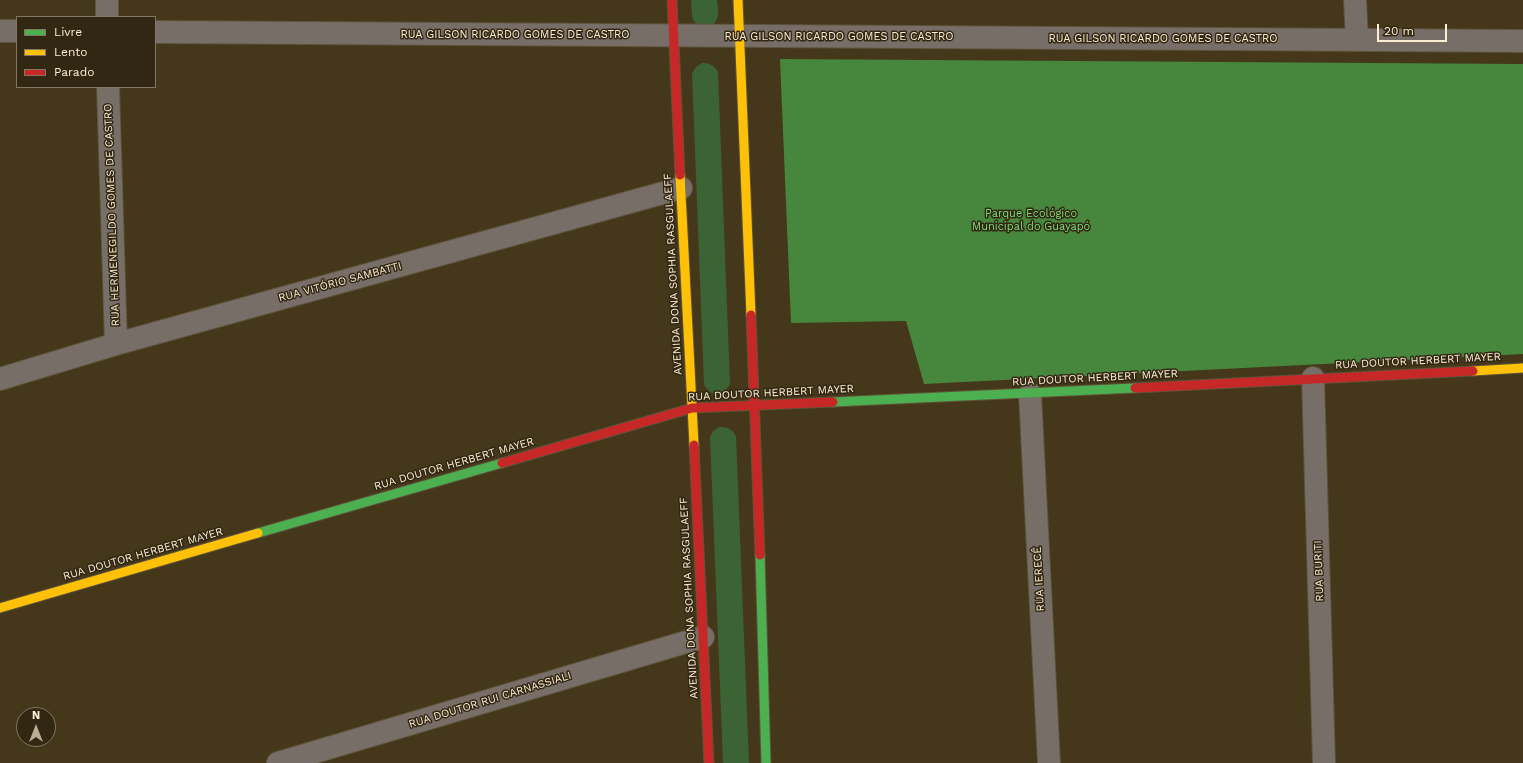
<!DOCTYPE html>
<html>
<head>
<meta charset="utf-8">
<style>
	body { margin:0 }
	#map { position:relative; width:1523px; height:763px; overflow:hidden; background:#44371a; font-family:"Work Sans",sans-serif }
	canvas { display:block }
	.legend { position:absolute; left:16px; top:16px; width:140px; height:72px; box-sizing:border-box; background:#322713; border:1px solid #837761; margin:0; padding:5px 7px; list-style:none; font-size:12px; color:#fceed5 }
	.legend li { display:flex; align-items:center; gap:8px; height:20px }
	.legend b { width:20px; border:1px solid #837761 }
	.north { position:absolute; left:16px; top:707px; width:40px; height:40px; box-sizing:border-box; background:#322713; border:1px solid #837761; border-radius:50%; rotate:0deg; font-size:11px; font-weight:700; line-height:16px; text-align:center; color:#fceed5 }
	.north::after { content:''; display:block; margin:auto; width:14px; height:18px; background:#bcae94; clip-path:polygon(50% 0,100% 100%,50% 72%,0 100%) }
	.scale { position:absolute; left:1377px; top:24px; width:70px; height:18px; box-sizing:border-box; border:2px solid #fceed5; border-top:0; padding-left:5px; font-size:12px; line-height:14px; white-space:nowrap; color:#fceed5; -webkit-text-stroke:3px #322713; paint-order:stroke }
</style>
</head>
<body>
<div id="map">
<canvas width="1523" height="763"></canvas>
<ul class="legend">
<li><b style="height:5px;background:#4caf50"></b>Livre</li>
<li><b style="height:5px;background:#ffc107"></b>Lento</li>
<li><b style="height:5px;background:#c62828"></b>Parado</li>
</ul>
<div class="north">N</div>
<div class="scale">20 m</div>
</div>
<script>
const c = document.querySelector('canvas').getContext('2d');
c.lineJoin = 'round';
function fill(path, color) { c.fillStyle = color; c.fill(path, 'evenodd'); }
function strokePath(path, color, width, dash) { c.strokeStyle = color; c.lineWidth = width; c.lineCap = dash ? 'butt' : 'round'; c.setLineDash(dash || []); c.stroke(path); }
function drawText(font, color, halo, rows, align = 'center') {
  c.font = font + ' "Work Sans",sans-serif'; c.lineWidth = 3; c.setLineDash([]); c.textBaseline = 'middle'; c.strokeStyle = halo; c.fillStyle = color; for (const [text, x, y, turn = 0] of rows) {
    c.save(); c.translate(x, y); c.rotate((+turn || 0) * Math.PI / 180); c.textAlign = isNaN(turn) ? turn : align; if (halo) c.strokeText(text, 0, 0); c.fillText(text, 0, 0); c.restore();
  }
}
const green = new Path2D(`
	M 691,0 L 717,0 C 718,6 719,14 717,19 C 713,29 697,30 693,19 C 691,14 692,6 691,0 Z
	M 702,63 C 710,63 714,65 718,72 L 730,384 C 723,397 712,398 704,385 L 692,73 L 696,67 Z
	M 719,427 C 728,427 732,429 736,436 L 749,763 L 723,763 L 710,437 L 713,431 Z`);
const forest = new Path2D(`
	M 780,59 L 1523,64 L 1523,354 L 924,384 L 906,321 L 791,323 Z`);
const street = new Path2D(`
	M 1355,0 L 1357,40
	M 107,17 L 107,0
	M 0,31 L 17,31
	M 155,32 L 1523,41
	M 108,87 L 116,344
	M 1313,378 L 1324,763
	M 0,379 L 116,344 L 681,188
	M 1030,394 L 1049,763
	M 278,763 L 703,637`);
const fast = new Path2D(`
	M 833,402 L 1135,388
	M 258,533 L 502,463
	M 760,555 L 766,763`);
const slow = new Path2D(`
	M 738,0 L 751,315
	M 680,175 L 694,445
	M 1473,371 L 1523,368
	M 0,608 L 258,533`);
const jam = new Path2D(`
	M 672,0 L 680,175
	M 751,315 L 760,555
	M 1135,388 L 1473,371
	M 694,445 L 709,763
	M 502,463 L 692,408 L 833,402`);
const streetNames = [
	["RUA GILSON RICARDO GOMES DE CASTRO",515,35],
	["RUA GILSON RICARDO GOMES DE CASTRO",839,37],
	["RUA GILSON RICARDO GOMES DE CASTRO",1163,39],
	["RUA HERMENEGILDO GOMES DE CASTRO",112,215,-92],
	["AVENIDA DONA SOPHIA RASGULAEFF",673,274,-93],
	["RUA VITÓRIO SAMBATTI",340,282,-15],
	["RUA DOUTOR HERBERT MAYER",1418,361,-3],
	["RUA DOUTOR HERBERT MAYER",1095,378,-3],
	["RUA DOUTOR HERBERT MAYER",771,393,-3],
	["RUA DOUTOR HERBERT MAYER",454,464,-16],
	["RUA DOUTOR HERBERT MAYER",143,554,-16],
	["RUA BURITI",1319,571,-92],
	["RUA IERECÊ",1039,579,-93],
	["AVENIDA DONA SOPHIA RASGULAEFF",689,598,-93],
	["RUA DOUTOR RUI CARNASSIALI",490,700,-17]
];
const parkNames = [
	["Parque Ecológico",1031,214],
	["Municipal do Guayapó",1031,227]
];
fill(green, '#3c6333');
fill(forest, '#46863d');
strokePath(street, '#5e533b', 24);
strokePath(fast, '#5e533b', 11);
strokePath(slow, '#5e533b', 11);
strokePath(jam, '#5e533b', 11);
strokePath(street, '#776e67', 22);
strokePath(fast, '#4caf50', 9);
strokePath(slow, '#ffc107', 9);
strokePath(jam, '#c62828', 9);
drawText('11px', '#fceed5', '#322713', streetNames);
drawText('11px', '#7bdd75', '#322713', parkNames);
</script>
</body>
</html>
